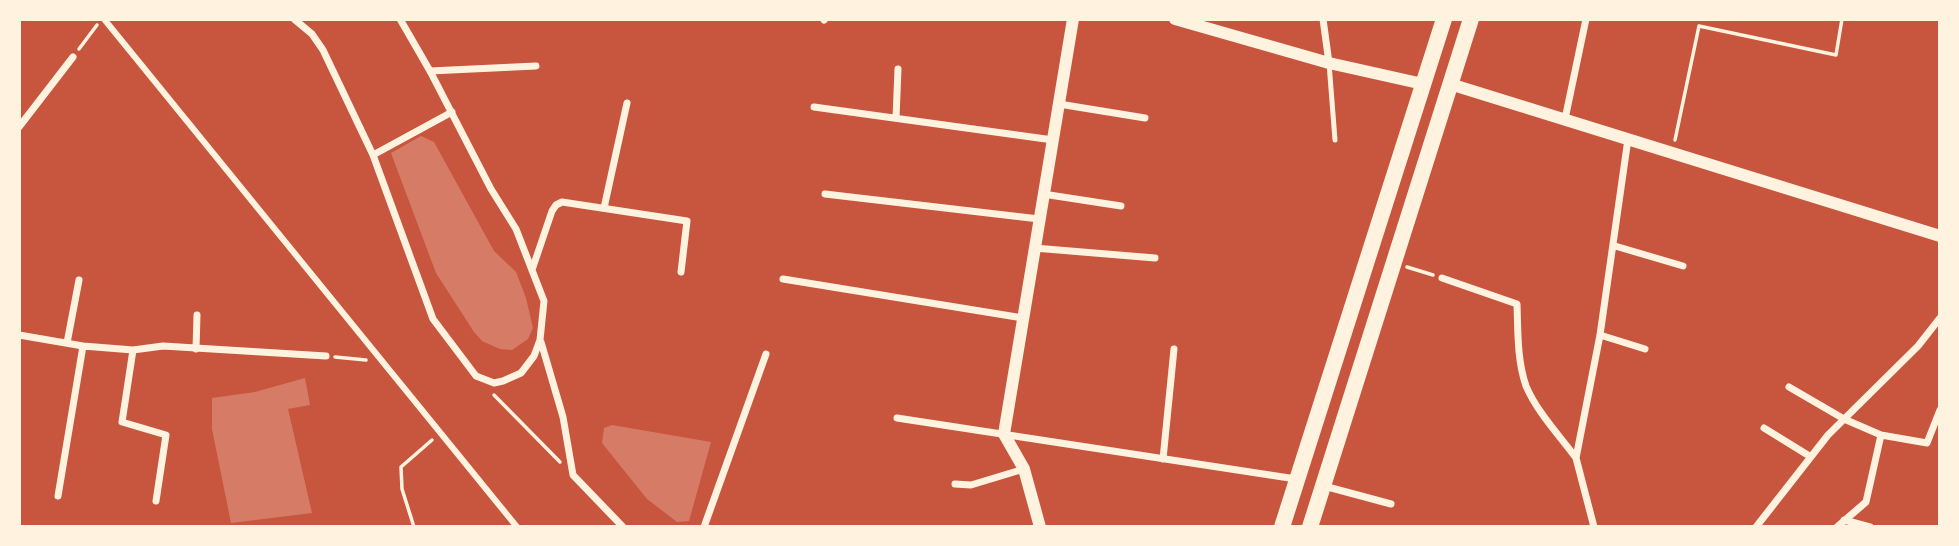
<!DOCTYPE html>
<html>
<head>
<meta charset="utf-8">
<style>
	body { margin:0 }
	#map { position:relative; width:1959px; height:546px; overflow:hidden; background:#c8553d; font-family:Montserrat,sans-serif }
	canvas { display:block }
	.frame { position:absolute; inset:0; border:21px solid #fff3e0; pointer-events:none }
</style>
</head>
<body>
<div id="map">
<canvas width="1959" height="546"></canvas>
<div class="frame"></div>
</div>
<script>
const c = document.querySelector('canvas').getContext('2d');
c.lineJoin = 'round';
function fill(path, color) { c.fillStyle = color; c.fill(path, 'evenodd'); }
function strokePath(path, color, width, dash) { c.strokeStyle = color; c.lineWidth = width; c.lineCap = dash ? 'butt' : 'round'; c.setLineDash(dash || []); c.stroke(path); }
const building = new Path2D(`
	M 421,136 L 434,142 L 494,251 L 516,272 L 526,298 L 533,328 L 528,339 L 512,350 L 500,349 L 482,341 L 474,332 L 436,273 L 391,153 Z
	M 305,378 L 310,405 L 288,409 L 312,513 L 231,523 L 212,429 L 212,398 L 255,392 Z
	M 612,425 L 711,442 L 689,521 L 677,522 L 647,499 L 602,443 L 604,428 Z`);
const path = new Path2D(`
	M 79,49 L 97,25
	M 1675,140 L 1699,26 L 1836,55 L 1842,19
	M 1407,267 L 1433,275
	M 335,357 L 366,360
	M 494,395 L 560,462
	M 414,527 L 402,489 L 401,467 L 432,440`);
const service = new Path2D(`
	M 1329,63 L 1335,140`);
const pedestrian = new Path2D(`
	M 104,19 L 517,527`);
const minor = new Path2D(`
	M 294,19 L 312,34 L 323,50 L 373,155 L 433,319 L 476,376 L 494,383 L 503,381 L 521,373 L 534,356 L 540,340 L 544,301 L 516,229 L 491,189 L 430,71 L 400,19
	M 1323,19 L 1329,63
	M 824,20 L 825,19
	M 430,71 L 536,66
	M 1059,104 L 1145,118
	M 814,107 L 1053,140
	M 896,118 L 898,69
	M 1565,119 L 1586,19
	M 19,127 L 73,57
	M 373,155 L 452,112
	M 825,194 L 1039,219
	M 1043,194 L 1121,206
	M 604,208 L 627,103
	M 1615,246 L 1683,266
	M 1034,248 L 1155,258
	M 532,270 L 552,211 L 556,205 L 562,202 L 687,221 L 681,272
	M 1442,278 L 1517,304 C 1518,331 1517,360 1526,386 C 1537,412 1559,435 1576,458
	M 783,279 L 1023,318
	M 19,335 L 83,346 L 133,350 L 163,346 L 326,356
	M 1600,335 L 1645,349
	M 541,342 L 563,417 L 573,475 L 623,527
	M 67,343 L 79,280
	M 196,349 L 197,315
	M 133,350 L 122,422 L 166,435 L 156,501
	M 1789,387 L 1844,419 L 1881,435 L 1927,443 L 1940,410
	M 897,418 L 1296,479
	M 1764,428 L 1811,457
	M 1163,459 L 1174,349
	M 955,484 L 971,485 L 1024,469
	M 1324,486 L 1391,504
	M 58,496 L 83,346
	M 1844,520 L 1870,527
	M 704,527 L 766,354
	M 1594,527 L 1576,458 L 1600,335 L 1628,139
	M 1756,527 L 1828,435 L 1918,346 L 1940,318
	M 1837,527 L 1866,502 L 1881,435`);
const tertiary = new Path2D(`
	M 1175,19 L 1329,63 L 1423,84
	M 1450,84 L 1940,236
	M 1040,527 L 1024,469 L 1004,434 L 1073,19`);
const primary = new Path2D(`
	M 1282,527 L 1444,19
	M 1310,527 L 1471,19`);
fill(building, '#d67c66');
strokePath(path, '#fff3e0', 3.5);
strokePath(service, '#fff3e0', 5);
strokePath(pedestrian, '#fff3e0', 6);
strokePath(minor, '#fff3e0', 7);
strokePath(tertiary, '#fff3e0', 12);
strokePath(primary, '#fff3e0', 16);
</script>
</body>
</html>
